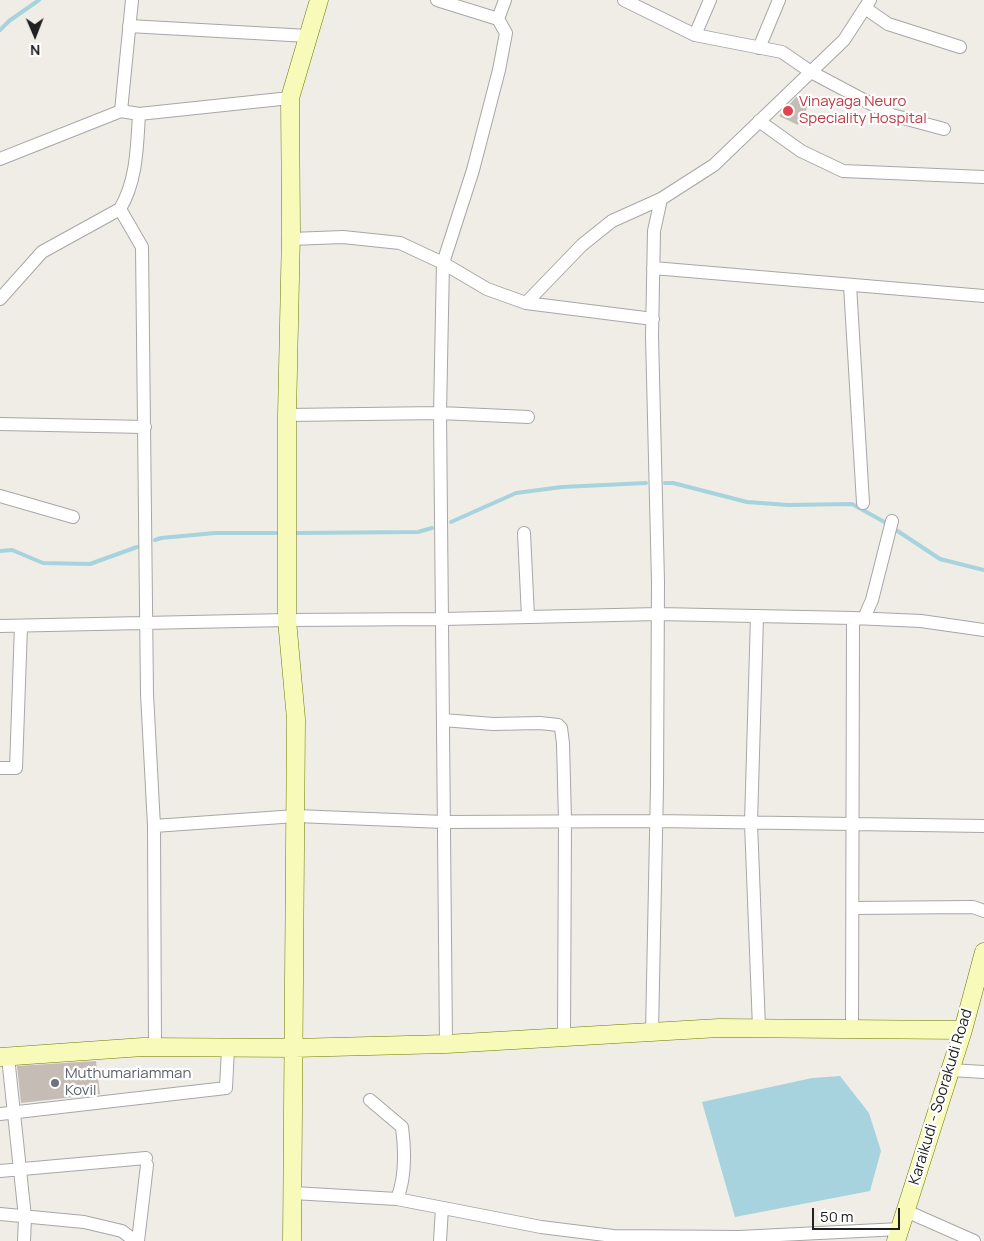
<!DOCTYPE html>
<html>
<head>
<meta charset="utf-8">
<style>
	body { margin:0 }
	#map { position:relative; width:984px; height:1241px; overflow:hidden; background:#f0ede6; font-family:Manrope,sans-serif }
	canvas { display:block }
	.north { position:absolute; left:10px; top:10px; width:50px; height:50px; -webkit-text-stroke:4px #fff; paint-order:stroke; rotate:179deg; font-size:14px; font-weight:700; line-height:20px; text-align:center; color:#202020 }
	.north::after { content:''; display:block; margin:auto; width:18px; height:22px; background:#202020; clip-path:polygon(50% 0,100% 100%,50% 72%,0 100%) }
	.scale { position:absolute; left:812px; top:1208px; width:88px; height:22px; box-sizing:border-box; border:2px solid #202020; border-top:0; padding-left:6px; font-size:15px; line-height:18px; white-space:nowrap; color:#202020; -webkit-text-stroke:4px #fff; paint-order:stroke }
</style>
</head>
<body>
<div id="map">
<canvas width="984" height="1241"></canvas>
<div class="north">N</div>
<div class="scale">50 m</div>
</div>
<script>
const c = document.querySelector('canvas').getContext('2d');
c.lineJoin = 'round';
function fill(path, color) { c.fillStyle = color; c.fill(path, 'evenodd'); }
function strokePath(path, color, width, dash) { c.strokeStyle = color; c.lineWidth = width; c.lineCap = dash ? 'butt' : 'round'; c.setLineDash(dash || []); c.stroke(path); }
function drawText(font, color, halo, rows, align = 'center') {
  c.font = font + ' Manrope,sans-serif'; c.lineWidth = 4.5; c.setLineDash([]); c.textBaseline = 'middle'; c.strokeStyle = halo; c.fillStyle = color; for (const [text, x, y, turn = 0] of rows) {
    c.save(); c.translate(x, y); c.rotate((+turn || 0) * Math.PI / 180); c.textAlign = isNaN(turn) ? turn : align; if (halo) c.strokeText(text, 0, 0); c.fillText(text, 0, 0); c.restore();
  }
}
const water = new Path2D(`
	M 840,1076 L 869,1113 L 881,1151 L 870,1191 L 735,1217 L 702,1102 L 812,1078 Z`);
const stream = new Path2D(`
	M 0,30 L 9,21 L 39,0
	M 665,483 L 673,483 L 747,502 L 788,505 L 852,504 L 888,524
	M 451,522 L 516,493 L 562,487 L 646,483
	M 893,528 L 940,559 L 984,570
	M 297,533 L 418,532 L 432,528
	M 155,540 L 161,538 L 215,533 L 276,533
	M 0,551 L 12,550 L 43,563 L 90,564 L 137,547`);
const building = new Path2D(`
	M 796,97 L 809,104 L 798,125 L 779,116 Z
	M 96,1061 L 100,1094 L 21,1103 L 17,1066 Z`);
const street = new Path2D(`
	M 437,0 L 498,19 L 506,33 L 499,70 L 473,170 L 443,263 L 440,413 L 446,1044
	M 624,0 L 695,35 L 782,52 L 811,72 L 892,115 L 944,129
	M 865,8 L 888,24 L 960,47
	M 498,19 L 505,0
	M 129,26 L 308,36
	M 695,35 L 710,0
	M 759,48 L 779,0
	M 121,111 L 132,0
	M 759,121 L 801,151 L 843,171 L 984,177
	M 0,159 L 121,111 L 139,114 L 290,98
	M 120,209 L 142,247 L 147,694 L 154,826 L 155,1047
	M 120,209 C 137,180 137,147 139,114
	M 291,239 L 343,237 L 400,243 L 443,263 L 487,289 L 526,303 L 653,319
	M 653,268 L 984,296
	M 850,285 L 863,503
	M 0,299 L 42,252 L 120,209
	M 526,303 L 582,245 L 612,221 L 661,199
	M 287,415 L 440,413 L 528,417
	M 0,424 L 145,427
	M 0,496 L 73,517
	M 524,533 L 528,617
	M 757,616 L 751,823 L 759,1028
	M 864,618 L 872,600 L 892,521
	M 0,626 L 287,620 L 443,619 L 658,614 L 853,618 L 921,621 L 984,630
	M 443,720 L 493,724 L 540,723 L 558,725 L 561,728 L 563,743 L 565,821 L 564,1037
	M 0,768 L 16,768 L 21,626
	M 154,826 L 296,816 L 444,822 L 656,821 L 984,826
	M 853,908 L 973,907 L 984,911
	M 852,1029 L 853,618
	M 652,1032 L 657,786 L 658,582 L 652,336 L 654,231 L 661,199 L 714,165 L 844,40 L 870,0
	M 8,1057 L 25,1217 L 24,1241
	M 950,1070 L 984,1072
	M 370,1100 L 402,1127 C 405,1150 406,1177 397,1199
	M 0,1114 L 226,1088 L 228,1048
	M 0,1171 L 146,1158
	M 293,1193 L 397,1199 L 541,1227 L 613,1236 L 739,1237 L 900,1229
	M 906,1211 L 974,1241
	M 0,1214 L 84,1222 L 122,1231 L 135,1241
	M 138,1241 L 147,1165
	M 440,1241 L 442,1208`);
const secondary = new Path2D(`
	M 0,1057 L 143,1047 L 294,1048 L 446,1044 L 719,1028 L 963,1030
	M 292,1241 L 296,719 L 287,620 L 287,415 L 291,233 L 290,98 L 319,0
	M 896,1241 L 963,1030 L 984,952`);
const markers = [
	[788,111,6,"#e0444e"],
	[55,1083,5,"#6b7280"]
];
const healthNames = [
	["Vinayaga Neuro",799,102],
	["Speciality Hospital",799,119]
];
const worshipNames = [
	["Muthumariamman",65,1074],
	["Kovil",65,1091]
];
const streetNames = [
	["Karaikudi - Soorakudi Road",941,1097,-73]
];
fill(water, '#a6d3de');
strokePath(stream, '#a6d3de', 4);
fill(building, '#c5bcb5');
strokePath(street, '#a7a7a7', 14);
strokePath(secondary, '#6f7a03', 19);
strokePath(street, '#fff', 12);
strokePath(secondary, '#f8faba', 18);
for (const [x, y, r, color] of markers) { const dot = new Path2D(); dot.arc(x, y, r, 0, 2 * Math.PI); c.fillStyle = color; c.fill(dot); strokePath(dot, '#fff', 2); }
drawText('15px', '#be3a42', '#fff', healthNames, 'left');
drawText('15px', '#5b616d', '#fff', worshipNames, 'left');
drawText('15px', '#202020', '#fff', streetNames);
</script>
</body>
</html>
